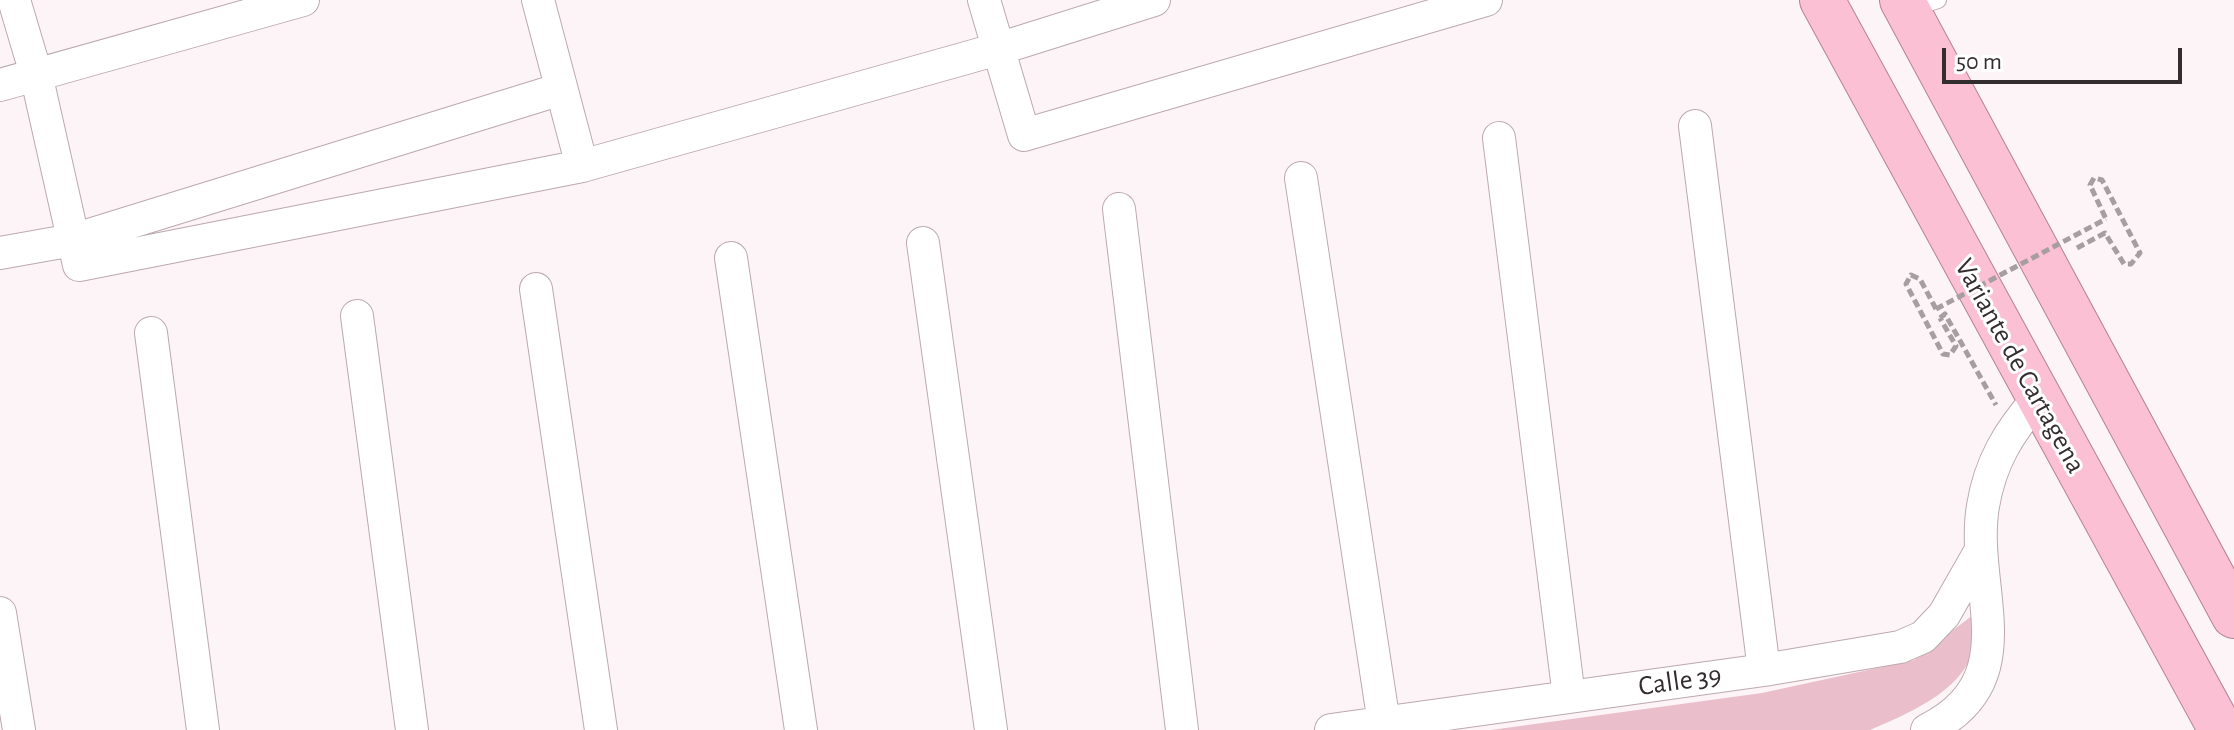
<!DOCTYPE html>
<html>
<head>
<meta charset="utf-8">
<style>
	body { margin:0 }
	#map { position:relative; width:2234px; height:730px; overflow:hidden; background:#fcf4f7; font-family:"Alegreya Sans",sans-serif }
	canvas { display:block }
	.scale { position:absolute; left:1942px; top:48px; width:240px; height:36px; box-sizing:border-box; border:4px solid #342d2f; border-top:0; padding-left:10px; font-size:24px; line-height:28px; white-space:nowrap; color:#342d2f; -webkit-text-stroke:6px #fff; paint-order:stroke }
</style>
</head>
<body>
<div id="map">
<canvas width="2234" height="730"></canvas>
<div class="scale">50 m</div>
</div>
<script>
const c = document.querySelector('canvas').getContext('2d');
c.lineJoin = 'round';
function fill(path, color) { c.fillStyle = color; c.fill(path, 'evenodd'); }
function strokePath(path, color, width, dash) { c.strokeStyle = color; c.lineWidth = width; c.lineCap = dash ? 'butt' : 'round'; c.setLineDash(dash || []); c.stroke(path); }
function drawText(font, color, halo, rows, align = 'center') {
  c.font = font + ' "Alegreya Sans",sans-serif'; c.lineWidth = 6; c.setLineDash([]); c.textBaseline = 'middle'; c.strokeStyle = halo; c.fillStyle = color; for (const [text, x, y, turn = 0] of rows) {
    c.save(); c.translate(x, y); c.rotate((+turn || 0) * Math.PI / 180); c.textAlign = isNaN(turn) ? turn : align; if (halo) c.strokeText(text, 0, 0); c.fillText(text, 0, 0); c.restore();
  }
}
const green = new Path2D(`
	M 1973,615 C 1989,680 1919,709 1870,730 L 1491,730 L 1762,693 L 1914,660 Z`);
const path = new Path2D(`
	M 2077,248 L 2105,233 L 2124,264 L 2131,264 L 2140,253 L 2102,180 L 2094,178 L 2090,185 L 2106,219
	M 1936,309 L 1920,279 L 1911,275 L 1906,284 L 1943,354 L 1950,355 L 1956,346 L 1940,318
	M 1940,318 L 1945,314 L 1996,405`);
const service = new Path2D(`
	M 1909,9 L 1938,0`);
const minor = new Path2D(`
	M 14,0 L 36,74 L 79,265 L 582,166 L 998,49 L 1154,0
	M 538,0 L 582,166
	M 984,0 L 1024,135 L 1486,0
	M 0,85 L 303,0
	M 1695,126 L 1764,670
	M 1499,138 L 1569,697
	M 1301,178 L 1385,730
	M 1119,209 L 1182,730
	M 923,243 L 991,730
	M 0,253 L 73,240 L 561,89
	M 731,258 L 801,730
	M 536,289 L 601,730
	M 357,316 L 412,730
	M 151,333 L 203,730
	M 0,613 L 19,730
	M 1331,730 L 1764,670 L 1900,647 L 1923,637 L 1944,615 L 1981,550
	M 1927,730 C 2029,680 1969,588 1983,506 C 1990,463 2009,431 2038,399`);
const trunk = new Path2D(`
	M 1822,0 L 2221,730
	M 1902,0 L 2234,616`);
const pathBridge = new Path2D(`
	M 1936,309 L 2106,219`);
const streetNames = [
	["Variante de Cartagena",2020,366,61],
	["Calle 39",1680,681,-8]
];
fill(green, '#ebbecc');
strokePath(service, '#bca9ae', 18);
strokePath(minor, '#bca9ae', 34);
strokePath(trunk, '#b68394', 46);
strokePath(path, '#a69ea1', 5, [8, 4]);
strokePath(service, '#fff', 16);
strokePath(minor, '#fff', 32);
strokePath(trunk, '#fcc0d4', 44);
strokePath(pathBridge, '#a69ea1', 5, [8, 4]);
drawText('28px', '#342d2f', '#fff', streetNames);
</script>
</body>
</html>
